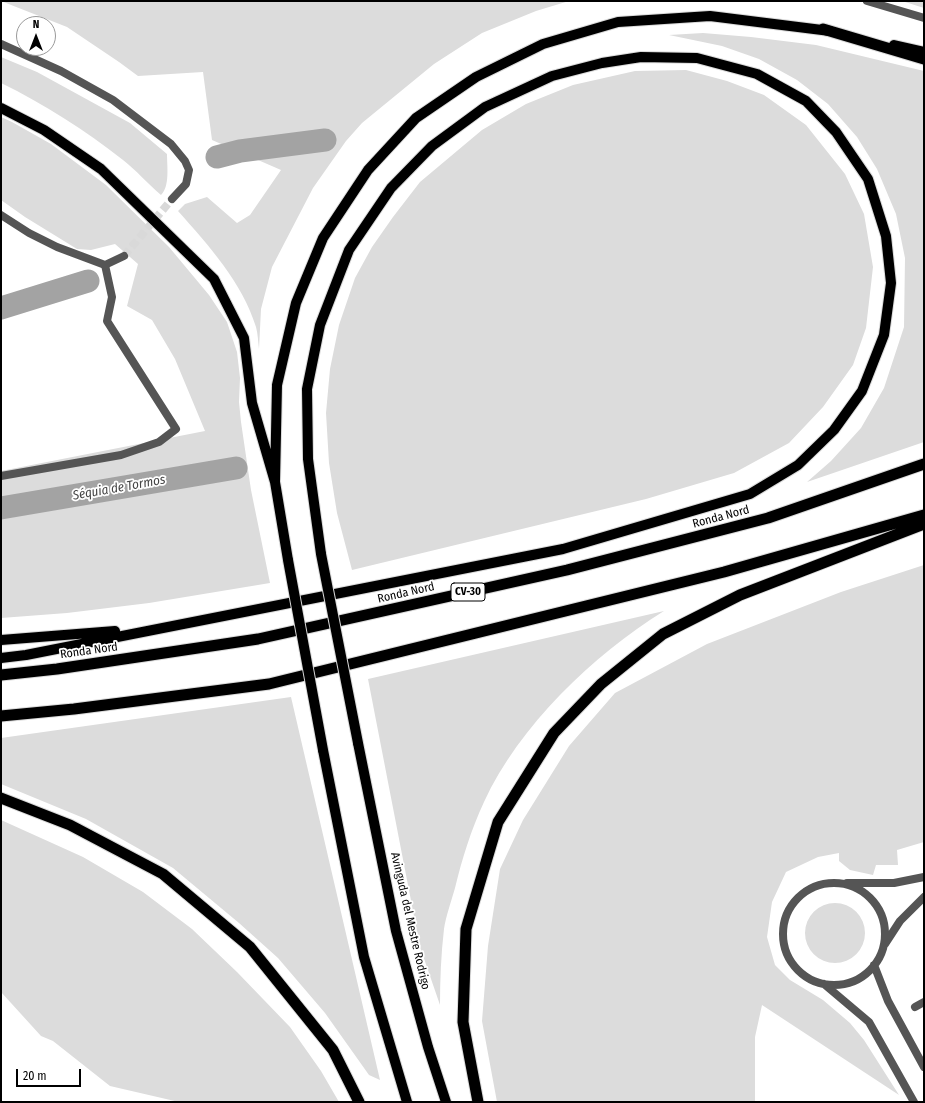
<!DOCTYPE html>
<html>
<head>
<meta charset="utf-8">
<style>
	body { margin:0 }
	#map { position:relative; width:925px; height:1103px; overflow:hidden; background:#fff; font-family:"Fira Sans Condensed",sans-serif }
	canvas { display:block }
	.frame { position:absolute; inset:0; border:2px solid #000; pointer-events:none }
	.north { position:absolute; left:16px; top:16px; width:40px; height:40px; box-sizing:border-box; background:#fff; border:1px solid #999; border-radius:50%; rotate:0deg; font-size:11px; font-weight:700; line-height:16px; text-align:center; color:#000 }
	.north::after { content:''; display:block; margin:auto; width:14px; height:18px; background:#000; clip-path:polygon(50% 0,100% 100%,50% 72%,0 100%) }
	.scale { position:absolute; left:16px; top:1069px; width:65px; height:18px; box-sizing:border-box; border:2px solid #000; border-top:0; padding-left:5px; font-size:12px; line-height:14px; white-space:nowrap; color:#000; -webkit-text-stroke:3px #fff; paint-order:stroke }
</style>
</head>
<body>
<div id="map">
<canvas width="925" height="1103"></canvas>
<div class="frame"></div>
<div class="north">N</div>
<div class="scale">20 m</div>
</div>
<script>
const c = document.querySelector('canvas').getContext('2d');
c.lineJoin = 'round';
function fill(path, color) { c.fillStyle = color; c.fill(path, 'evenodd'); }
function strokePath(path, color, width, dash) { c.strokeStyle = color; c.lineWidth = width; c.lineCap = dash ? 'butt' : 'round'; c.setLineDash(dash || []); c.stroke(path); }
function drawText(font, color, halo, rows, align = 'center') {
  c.font = font + ' "Fira Sans Condensed",sans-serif'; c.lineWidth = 3.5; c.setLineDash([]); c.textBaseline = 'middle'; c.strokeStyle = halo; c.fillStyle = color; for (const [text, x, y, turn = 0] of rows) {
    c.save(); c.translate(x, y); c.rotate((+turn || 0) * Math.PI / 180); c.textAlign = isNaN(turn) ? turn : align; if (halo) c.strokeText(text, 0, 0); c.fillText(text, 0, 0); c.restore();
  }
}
const green = new Path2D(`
	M 1,1 L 569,1 L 536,11 L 482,33 L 434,64 L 362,123 L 346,141 L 313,188 L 272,267 L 261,309 L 259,349 C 258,342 258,334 256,327 C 242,282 209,246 178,211 L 185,204 L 207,197 L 237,223 L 250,215 L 281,170 L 212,140 L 203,72 L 138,76 L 119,62 L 67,27 Z
	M 902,1 L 924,1 L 924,8 Z
	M 703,33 L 751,37 L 816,45 L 924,71 L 924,442 L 807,482 L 831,461 L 861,428 L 884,388 L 904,327 L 905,258 L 896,214 L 877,169 L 857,137 L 828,104 L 797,80 L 759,59 L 722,46 L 669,35 Z
	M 1,57 L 37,72 L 130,123 L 167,154 C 167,167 170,186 161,195 C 148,184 136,170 123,160 C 85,130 44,104 1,83 Z
	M 686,70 L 727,81 L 764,95 L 806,125 L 845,174 L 864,214 L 873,267 L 866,328 L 853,365 L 823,407 L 789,443 L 734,473 L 646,499 L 352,570 L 337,513 L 329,463 L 326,413 L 330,369 L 339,325 L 355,278 L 372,247 L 393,217 L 420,182 L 482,130 L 526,104 L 573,85 L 635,71 Z
	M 1,117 L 12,122 L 51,144 L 106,185 L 169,247 L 209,295 L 227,322 L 237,352 L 240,378 L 239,402 L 241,422 L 251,490 L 270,583 L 149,603 L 67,613 L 1,618 L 1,471 L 205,431 L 175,359 L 152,320 L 127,306 L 138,264 L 115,244 L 91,250 L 77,249 L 25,217 L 1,200 Z
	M 924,565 L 924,842 L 897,850 L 898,865 L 876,865 L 873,875 L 850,870 L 839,861 L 839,853 L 818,857 L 786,872 L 772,902 L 767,937 L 775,965 L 790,980 L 823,1000 L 850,1023 L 864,1040 L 899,1095 L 762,1005 L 755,1037 L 755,1102 L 497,1102 L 482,1021 L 488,946 L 500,869 L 523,820 L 569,746 L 615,693 L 707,644 L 841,592 Z
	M 664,611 C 593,655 519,726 484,802 C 471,830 462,859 455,888 C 451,902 446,916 444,929 C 441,954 440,980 440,1005 L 420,947 L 368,679 Z
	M 291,697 L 380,1080 L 369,1075 L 325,1013 L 278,958 L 239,923 L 173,868 L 86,819 L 1,784 L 1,738 Z
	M 1,820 L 83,857 L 143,892 L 192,929 L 237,972 L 290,1027 L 321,1071 L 339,1102 L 179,1102 L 110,1086 L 53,1041 L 41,1036 L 1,992 Z
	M805 933a30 30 0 1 1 60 0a30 30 0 1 1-60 0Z`);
const canal = new Path2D(`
	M 217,157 L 240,151 L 325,140
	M 1,308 L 88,281
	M 1,508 L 236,468`);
const minorTunnel = new Path2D(`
	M 124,256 L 172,199`);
const service = new Path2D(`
	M 1,476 L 121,455 L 159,442 L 176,429 L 107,321 L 112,297 L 105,265`);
const minor = new Path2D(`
	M 867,1 L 924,18
	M 1,44 L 61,71 L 113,100 L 171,144 L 185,161 L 189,170 L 186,184 L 172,199
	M 1,215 L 29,233 L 57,247 L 105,265 L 124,256
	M 847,883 L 894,883 L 924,877
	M783 934a51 51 0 1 1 102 0a51 51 0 1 1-102 0Z
	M 885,944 L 900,921 L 924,897
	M 874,965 L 888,1001 L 924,1067
	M 824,984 L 869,1022 L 914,1102
	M 915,1007 L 924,1002`);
const primary = new Path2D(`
	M 894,45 L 924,52
	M 1,108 L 44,130 L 101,169 L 214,279 L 244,338 L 252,403 L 275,482 L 288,560
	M 275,482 L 277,385 L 296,303 L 323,238 L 368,170 L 416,118 L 476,77 L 543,44 L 618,22 L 710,16 L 830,31
	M 1,640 L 115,631
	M 1,658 L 26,655 L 563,549 L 750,494 L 798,465 L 834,430 L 862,391 L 884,335 L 891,283 L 886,236 L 868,179 L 836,132 L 806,101 L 757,74 L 697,58 L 641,57 L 602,63 L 552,76 L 485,107 L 432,146 L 391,188 L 349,250 L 320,325 L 307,389 L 308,459 L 321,554
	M 358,743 L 396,931 L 428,1047 L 446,1102
	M 323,750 L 364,957 L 407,1102`);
const trunk = new Path2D(`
	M 823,29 L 924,59
	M 1,675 L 57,669 L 258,639 L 567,570 L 768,518 L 924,464
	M 1,716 L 74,709 L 269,684 L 724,572 L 924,515
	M 1,798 L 70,825 L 163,874 L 250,947 L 333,1050 L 359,1102
	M 478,1102 L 463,1022 L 466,929 L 498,822 L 554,733 L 601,684 L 663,634 L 740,595 L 924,524`);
const primaryBridge = new Path2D(`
	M 321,554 L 358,743
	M 288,560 L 323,750`);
const shields = [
	[468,592,34]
];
const shieldNames = [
	["CV-30",468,592]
];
const streetNames = [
	["Ronda Nord",721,517,-15],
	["Ronda Nord",406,593,-13],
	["Ronda Nord",89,651,-8],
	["Avinguda del Mestre Rodrigo",410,921,77]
];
const waterNames = [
	["Séquia de Tormos",119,488,-10]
];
fill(green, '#dcdcdc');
strokePath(canal, '#a3a3a3', 23);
strokePath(minorTunnel, '#d9d9d9', 8, [8, 4]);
strokePath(primary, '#dbdbdb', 12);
strokePath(trunk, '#dbdbdb', 13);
strokePath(service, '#555', 8);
strokePath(minor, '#555', 8);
strokePath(primary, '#000', 10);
strokePath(trunk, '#000', 11);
strokePath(primaryBridge, '#dbdbdb', 12, []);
strokePath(primaryBridge, '#000', 10);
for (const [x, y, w] of shields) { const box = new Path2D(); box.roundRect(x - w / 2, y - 9, w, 18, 3); c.fillStyle = '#fff'; c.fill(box); strokePath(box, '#000', 1); }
drawText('bold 11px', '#000', null, shieldNames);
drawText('12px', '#000', '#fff', streetNames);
drawText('italic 13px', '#444', '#fff', waterNames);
</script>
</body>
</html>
